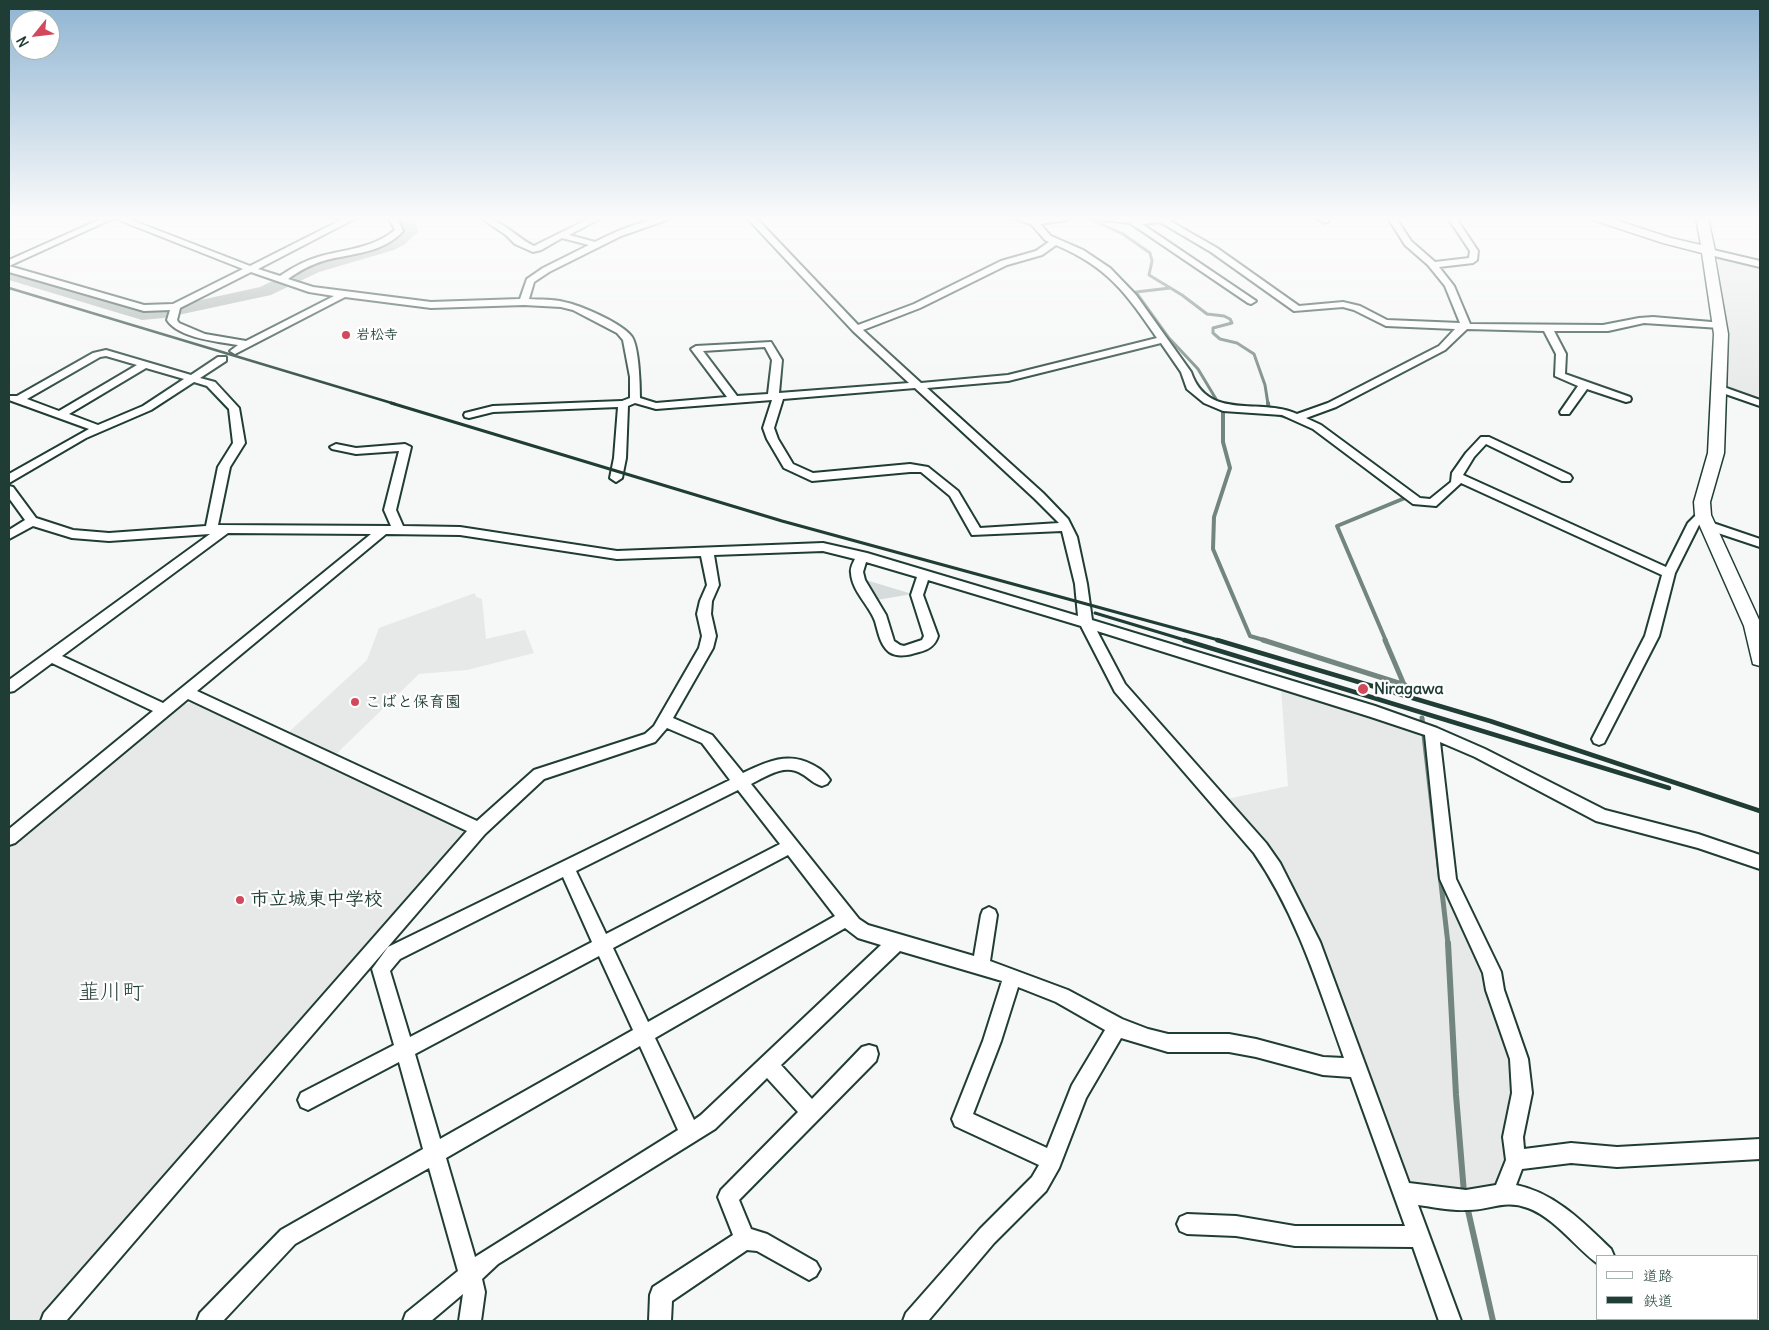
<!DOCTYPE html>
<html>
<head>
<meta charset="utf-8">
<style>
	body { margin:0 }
	#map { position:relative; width:1769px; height:1330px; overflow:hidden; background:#f6f7f7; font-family:Delius,"Klee One",sans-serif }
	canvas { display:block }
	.frame { position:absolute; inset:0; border:10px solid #1f3d34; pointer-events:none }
	.legend { position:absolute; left:1596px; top:1255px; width:162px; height:65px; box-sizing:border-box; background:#fff; border:1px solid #a5b1ae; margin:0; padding:6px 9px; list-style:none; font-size:15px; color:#1f3d34 }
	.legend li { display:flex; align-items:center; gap:10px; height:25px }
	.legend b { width:25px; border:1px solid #a5b1ae }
	.north { position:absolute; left:10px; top:10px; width:50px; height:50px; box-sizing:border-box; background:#fff; border:1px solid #a5b1ae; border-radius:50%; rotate:241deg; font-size:14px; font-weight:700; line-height:20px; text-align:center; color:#1f3d34 }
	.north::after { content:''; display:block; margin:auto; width:18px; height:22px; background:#d1495b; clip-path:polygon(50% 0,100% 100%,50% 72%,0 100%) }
</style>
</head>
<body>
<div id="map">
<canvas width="1769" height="1330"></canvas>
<div class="frame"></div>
<ul class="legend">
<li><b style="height:6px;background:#fff"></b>道路</li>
<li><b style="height:6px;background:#1f3d34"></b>鉄道</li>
</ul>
<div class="north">N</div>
</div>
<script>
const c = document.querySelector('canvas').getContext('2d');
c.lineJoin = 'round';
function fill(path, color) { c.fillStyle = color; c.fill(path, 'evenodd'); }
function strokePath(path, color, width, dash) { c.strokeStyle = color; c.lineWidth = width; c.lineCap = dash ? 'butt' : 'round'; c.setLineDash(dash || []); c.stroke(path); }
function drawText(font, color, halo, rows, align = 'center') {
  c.font = font + ' Delius,"Klee One",sans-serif'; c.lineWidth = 4.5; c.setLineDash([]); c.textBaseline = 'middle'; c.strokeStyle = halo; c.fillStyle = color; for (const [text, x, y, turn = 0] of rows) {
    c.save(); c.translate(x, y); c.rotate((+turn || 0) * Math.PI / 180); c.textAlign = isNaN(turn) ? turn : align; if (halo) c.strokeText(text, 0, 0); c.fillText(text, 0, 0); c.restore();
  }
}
const built = new Path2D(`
	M 1717,256 L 1760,265 L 1760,401 L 1727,388 L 1729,335 Z
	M 475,593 L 476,597 L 482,599 L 486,639 L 525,630 L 534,653 L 467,670 L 419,674 L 336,754 L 291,733 L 290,731 L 367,660 L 379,628 Z
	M 1281,688 L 1371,716 L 1415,732 L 1428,743 L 1442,877 L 1487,969 L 1517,1075 L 1506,1161 L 1494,1190 L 1485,1194 L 1424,1189 L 1410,1180 L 1319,940 L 1282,866 L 1227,799 L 1288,786 Z
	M 192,702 L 466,832 L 467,837 L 45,1321 L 9,1321 L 9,848 L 180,706 Z`);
const green = new Path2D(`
	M 866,580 L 912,594 L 877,600 Z`);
const streamFar3 = new Path2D(`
	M 1088,218 L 1123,234 L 1150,253 L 1152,261 L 1149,275 L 1182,295 L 1207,314 L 1224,316 L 1230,319 L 1232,323 L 1213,328 L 1213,333 L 1220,339 L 1237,343 L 1254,354 L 1265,385 L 1268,404
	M 1170,288 L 1136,292 L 1169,338 L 1198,369 L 1219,404`);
const streamFar2 = new Path2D(`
	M 1218,403 L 1223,411 L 1223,442 L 1230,468 L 1214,517 L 1213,549 L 1250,636 L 1267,641
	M 1268,403 L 1269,412 L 1291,418
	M 1372,473 L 1405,498 L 1337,526 L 1386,641`);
const streamFar1 = new Path2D(`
	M 1263,640 L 1405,685
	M 1385,640 L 1405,687
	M 1422,718 L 1448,944`);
const stream = new Path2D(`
	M 1448,943 L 1456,1095 L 1464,1193
	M 1467,1206 L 1493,1321`);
const river = new Path2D(`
	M 398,218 L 414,218 L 418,232 L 405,244 L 394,250 L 319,272 L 271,295 L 164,318 L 142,320 L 9,280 L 9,270 L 143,310 L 164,308 L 260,287 L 307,264 L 382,243 L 402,231 Z`);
const street = new Path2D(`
	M 103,218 L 126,218 L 250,266 L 345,218 L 356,218 L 258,269 L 280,276 C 292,268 304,261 318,257 C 345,249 372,249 395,230 L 389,218 L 397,218 L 403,231 C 383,254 350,253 323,261 C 310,265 299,271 288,279 L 313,287 L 431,302 L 520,299 L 527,279 L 543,268 L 589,245 L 562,238 L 541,250 L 533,252 L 515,244 L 506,235 L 481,218 C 502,218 516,238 534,246 L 590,218 L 601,218 L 569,235 L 595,242 C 619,230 646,218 672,218 L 621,236 L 549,272 L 534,282 L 529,299 C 541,300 553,299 564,302 C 580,305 622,323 632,337 C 639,348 640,385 640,398 L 656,403 L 727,397 L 691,349 L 696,346 L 771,342 L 782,360 L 779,393 L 909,383 L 853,331 L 747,218 L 756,218 L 858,325 L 914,304 L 1001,261 L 1036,251 L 1049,242 L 1045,240 L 1031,224 L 1012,218 L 1071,218 L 1067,220 L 1040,224 L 1051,236 L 1083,250 L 1110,268 L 1136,295 L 1191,372 C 1208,422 1260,397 1297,414 L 1328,403 L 1439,346 L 1455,329 L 1386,326 L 1354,310 L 1343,307 L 1294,311 L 1211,252 L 1160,222 L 1142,224 L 1256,301 L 1251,304 L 1248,303 L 1130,223 L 1104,220 L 1100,218 L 1174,218 L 1170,221 L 1217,248 L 1299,306 L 1343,302 L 1360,306 L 1387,320 L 1460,323 L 1445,286 L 1428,265 L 1405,245 L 1388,218 L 1396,218 L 1411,241 L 1435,262 L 1469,258 L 1470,251 L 1448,218 L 1456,218 L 1478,251 L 1477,260 L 1473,263 L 1439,267 L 1454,286 L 1470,324 L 1603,325 L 1639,318 L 1653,317 L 1723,323 L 1725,325 L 1720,328 L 1644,323 L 1608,331 L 1554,331 L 1566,354 L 1565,374 L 1630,397 L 1631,399 L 1630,401 L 1626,402 L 1587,389 L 1569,414 L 1561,414 L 1560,412 L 1578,386 L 1555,376 L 1556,354 L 1544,331 L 1467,329 L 1445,350 L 1336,407 L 1306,418 L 1321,425 L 1420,498 L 1430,499 L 1451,482 L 1452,473 L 1466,453 L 1481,437 L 1489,437 L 1570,475 L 1572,478 L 1570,481 L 1562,481 L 1486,444 L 1474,457 L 1463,475 L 1666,567 L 1688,523 L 1699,512 L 1707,512 L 1709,515 L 1699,525 L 1675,573 L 1659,636 L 1604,743 L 1599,745 L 1594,743 L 1592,739 L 1645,636 L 1662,575 L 1461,483 L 1436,506 L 1413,504 L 1313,429 L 1282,415 L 1223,411 L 1204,403 L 1187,389 L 1181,372 L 1161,343 L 1008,381 L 927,388 L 1043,493 L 1068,519 L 1077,537 L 1087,584 L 1092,620 L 1375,706 L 1437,728 L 1485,749 L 1605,810 L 1698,834 L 1760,855 L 1760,869 L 1698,848 L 1596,821 L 1475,757 L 1440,742 L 1456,879 L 1501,972 L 1504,990 L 1528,1059 L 1532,1093 L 1523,1137 L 1524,1149 L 1571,1143 L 1617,1147 L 1760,1139 L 1760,1159 L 1617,1167 L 1571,1163 L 1522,1169 L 1516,1185 C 1555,1193 1583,1222 1611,1249 L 1614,1256 L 1598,1256 L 1598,1264 C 1576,1248 1555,1218 1528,1208 C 1504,1199 1491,1210 1468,1210 C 1451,1211 1434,1207 1418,1205 L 1461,1321 L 1439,1321 L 1413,1247 L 1295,1246 L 1236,1236 L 1187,1234 L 1180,1231 L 1177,1224 L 1180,1217 L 1187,1214 L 1236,1216 L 1295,1226 L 1405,1226 L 1351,1077 L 1323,1075 L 1256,1057 L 1229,1052 L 1168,1052 L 1121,1038 L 1086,1098 L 1059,1168 L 1046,1191 L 994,1243 L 928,1321 L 903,1321 L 906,1313 L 980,1229 L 1032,1177 L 1039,1165 L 955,1126 L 952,1119 L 983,1041 L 1002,981 L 900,951 L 781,1065 L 812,1099 L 862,1047 L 869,1045 L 876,1047 L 878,1054 L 876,1061 L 739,1200 L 751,1229 L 767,1234 L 816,1262 L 820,1269 L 816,1276 L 809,1280 L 757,1251 L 747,1250 L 672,1301 L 671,1321 L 649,1321 L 650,1295 L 653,1287 L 733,1235 L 718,1197 L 721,1190 L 798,1112 L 767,1078 L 715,1129 L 498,1264 L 482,1279 L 485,1292 L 481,1321 L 459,1321 L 463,1294 L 431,1321 L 403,1321 L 406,1313 L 458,1271 L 429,1168 L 295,1244 L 223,1321 L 197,1321 L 200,1313 L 281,1230 L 423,1149 L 399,1062 L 308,1110 L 301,1107 L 298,1100 L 301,1093 L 394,1045 L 372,969 L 388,947 L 730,780 L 702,743 L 667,728 L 655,742 L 544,779 L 485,834 L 66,1321 L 41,1321 L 44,1313 L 467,831 L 188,699 L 15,843 L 9,845 L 9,829 L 153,711 L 52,663 L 14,691 L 9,692 L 9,680 L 210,534 L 109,541 L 72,538 L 33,526 L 9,539 L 9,530 L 25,520 L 9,498 L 9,486 L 13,487 L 36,518 L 73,530 L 109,533 L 206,526 L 218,467 L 233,443 L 229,409 L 207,386 L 194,382 L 151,410 L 86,438 L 9,483 L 9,474 L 89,429 L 9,400 L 9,396 L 17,396 L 93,353 L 106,350 L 191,375 L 218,357 L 226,357 L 226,361 L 200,378 L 215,382 L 239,408 L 245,443 L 230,467 L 218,525 L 391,526 L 384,510 L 399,451 L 356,454 L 332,449 L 330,447 L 336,444 L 356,448 L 405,444 L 411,447 L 396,510 L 403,526 L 460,527 L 617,551 L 823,543 L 867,553 L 1078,616 L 1075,584 L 1062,531 L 972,535 L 950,496 L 921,472 L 910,472 L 812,481 L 784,468 L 767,439 L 763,428 L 772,400 L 656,409 L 635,403 L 628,406 L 626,458 L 622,478 L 616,482 L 610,478 L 614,458 L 618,407 L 493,412 L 469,418 L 465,417 L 464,415 L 465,413 L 493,406 L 622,401 L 630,398 L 630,377 L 623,340 L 617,333 L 573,310 L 561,307 L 524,305 L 431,308 L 345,297 L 235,354 L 230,351 L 238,345 C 219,342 178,338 167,320 L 170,310 L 144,311 L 9,272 L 9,266 L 144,305 L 173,304 L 243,269 L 114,218 L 9,266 L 9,260 ZM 1056,245 C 1108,267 1126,293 1157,338 L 1008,375 L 921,383 L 863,330 L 920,308 L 1007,265 L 1042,255 ZM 251,272 L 309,292 L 334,296 L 246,341 L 205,334 L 179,323 L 177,320 L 180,308 ZM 765,347 L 772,360 L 768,394 L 737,396 L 703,351 ZM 106,356 L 137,365 L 59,411 L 27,399 L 100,357 ZM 146,368 L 184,379 L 143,406 L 98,425 L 69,414 ZM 915,388 L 1035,499 L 1059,523 L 980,528 L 958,491 L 928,467 L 910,464 L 813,473 L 793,464 L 778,439 L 774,428 L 783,399 ZM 228,533 L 371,534 L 163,703 L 62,656 ZM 386,534 L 460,535 L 617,559 L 701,556 L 707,585 L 700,601 L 697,614 L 702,636 L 699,648 L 654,726 L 645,734 L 534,770 L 477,821 L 197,691 ZM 823,551 L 855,559 C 853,563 850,568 851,573 C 852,591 869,605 875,621 C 878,631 880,645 889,652 C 898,658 909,655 919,652 C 928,650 935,646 938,636 L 923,595 L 928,580 L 1081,626 L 1115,692 L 1254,853 C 1297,915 1319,988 1344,1058 L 1323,1057 L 1256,1039 L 1229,1034 L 1168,1034 L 1148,1029 L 1122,1019 L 1068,990 L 990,961 L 997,915 L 995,910 L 989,907 L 983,910 L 981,915 L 974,956 L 868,925 L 859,919 L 751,784 C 767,776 785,763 802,774 C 809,778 814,784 822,786 L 827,784 L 830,780 C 826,773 819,768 813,765 C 788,751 766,762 743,773 L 712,735 L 673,718 L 713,648 L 716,636 L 711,614 L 712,601 L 719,585 L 714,555 ZM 866,562 L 917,577 L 911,595 L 924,636 L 922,640 L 904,646 L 900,645 L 894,641 L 886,615 L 865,580 L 863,572 ZM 1097,631 L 1371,717 L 1425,735 L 1440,879 L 1483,973 L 1486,990 L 1510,1059 L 1512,1093 L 1503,1137 L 1506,1160 L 1496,1185 L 1466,1190 L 1409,1183 L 1320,942 L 1280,863 L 1266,843 L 1125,684 ZM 738,790 L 780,844 L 606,934 L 576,871 ZM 788,855 L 835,916 L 648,1022 L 613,948 ZM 563,877 L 592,942 L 410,1037 L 390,971 L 400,959 ZM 845,928 L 858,938 L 881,945 L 701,1115 L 694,1120 L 655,1038 ZM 599,956 L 633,1030 L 440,1139 L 415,1054 ZM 1018,987 L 1056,1002 L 1105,1030 L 1072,1085 L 1047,1148 L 973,1114 L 1001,1041 ZM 640,1046 L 678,1130 L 475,1257 L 446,1158 Z
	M 1316,218 L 1326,218 L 1329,221 L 1325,223 Z
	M 1709,249 L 1760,261 L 1760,267 L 1706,254 L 1705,252 Z
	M 1718,385 L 1760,400 L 1760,406 L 1714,390 L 1713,388 Z
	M 1707,521 L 1760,539 L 1760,547 L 1703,528 L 1701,525 Z
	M 1660,1319 L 1684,1319 L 1685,1321 L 1661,1321 Z`);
const secondary = new Path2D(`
	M 1591,218 L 1609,218 L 1671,238 L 1701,245 L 1696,218 L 1708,218 L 1715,251 L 1714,253 L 1728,334 L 1724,453 L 1710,502 L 1711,515 L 1760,622 L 1760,666 L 1753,664 L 1744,626 L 1695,515 L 1694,502 L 1708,453 L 1714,334 L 1702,253 L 1663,243 L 1593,220 Z`);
const railFar2 = new Path2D(`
	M 9,288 L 395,404`);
const railFar1 = new Path2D(`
	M 391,403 L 782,521 L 1222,641
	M 1095,613 L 1188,641`);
const rail = new Path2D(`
	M 1184,640 L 1669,788
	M 1217,640 L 1490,721 L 1760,811`);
const markers = [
	[346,335,5,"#d1495b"],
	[1363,689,6,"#d1495b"],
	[355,702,5,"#d1495b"],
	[240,900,5,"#d1495b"]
];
const farPoinames = [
	["岩松寺",356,335]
];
const poiNames = [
	["Niragawa",1374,689],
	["こばと保育園",365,702]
];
const nearPoinames = [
	["市立城東中学校",250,900]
];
const nearQuarternames = [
	["韮川町",111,993]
];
fill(built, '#e6e9e8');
fill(green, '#d6dcdb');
strokePath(streamFar3, '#72857f', 3);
strokePath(streamFar2, '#72857f', 4);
strokePath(streamFar1, '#72857f', 5);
strokePath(stream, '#72857f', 6);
fill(river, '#aab5b1');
strokePath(street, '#1f3d34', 4);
strokePath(secondary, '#1f3d34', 3);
fill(street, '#fff');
fill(secondary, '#fff');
strokePath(railFar2, '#1f3d34', 2.5);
strokePath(railFar1, '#1f3d34', 3);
strokePath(rail, '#1f3d34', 4.5);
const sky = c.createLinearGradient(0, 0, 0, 404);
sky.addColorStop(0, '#8fb4d2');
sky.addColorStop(0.54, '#fbfbfb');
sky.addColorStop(1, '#fbfbfb00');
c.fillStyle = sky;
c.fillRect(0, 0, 1769, 404);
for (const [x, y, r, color] of markers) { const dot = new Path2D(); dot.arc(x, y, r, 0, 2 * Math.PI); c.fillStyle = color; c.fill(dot); strokePath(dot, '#fff', 2); }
drawText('bold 14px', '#1f3d34', '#fff', farPoinames, 'left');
drawText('bold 16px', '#1f3d34', '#fff', poiNames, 'left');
drawText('bold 19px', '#1f3d34', '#fff', nearPoinames, 'left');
drawText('22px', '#1f3d34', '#fff', nearQuarternames);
</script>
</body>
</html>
